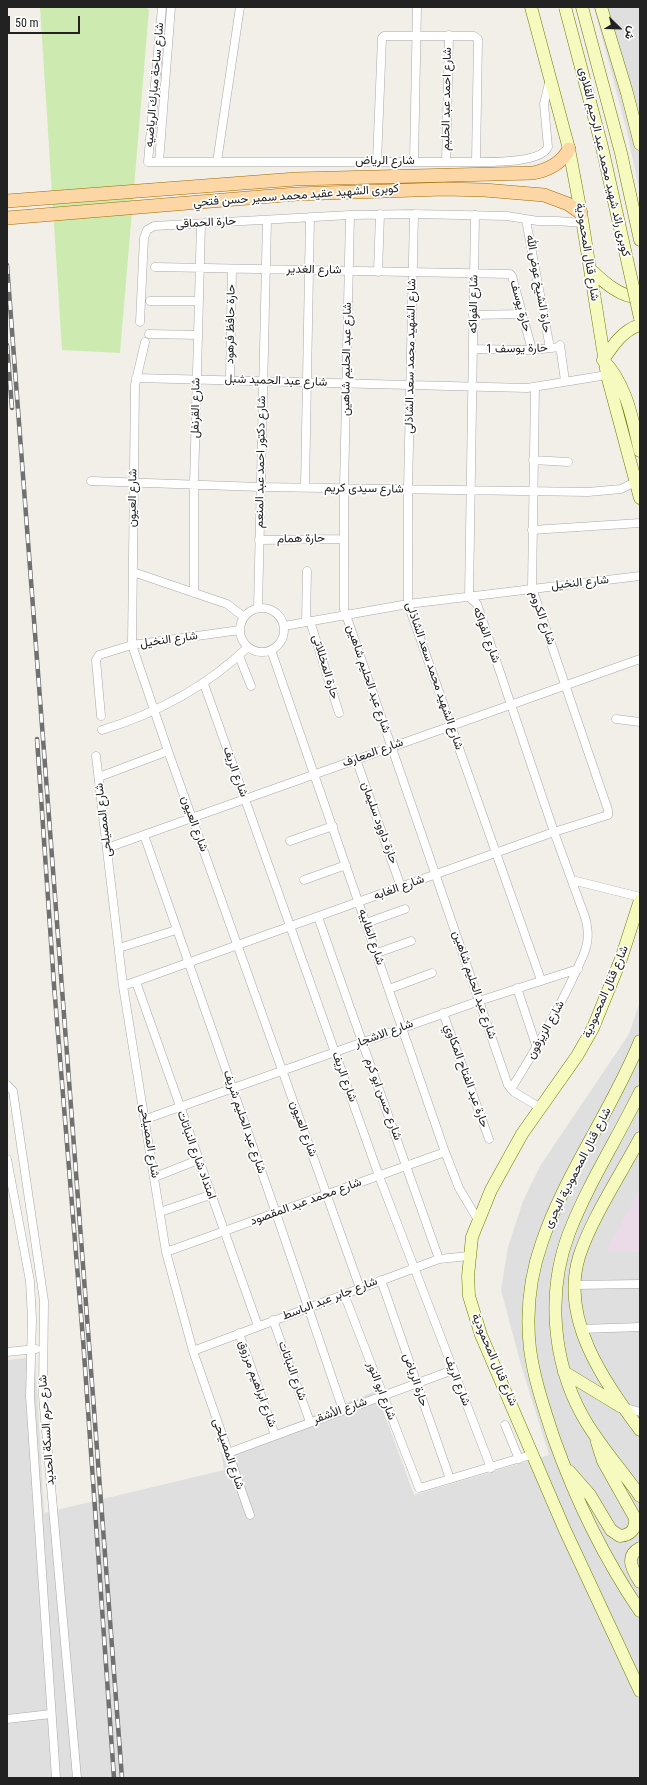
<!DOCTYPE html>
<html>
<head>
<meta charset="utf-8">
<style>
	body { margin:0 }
	#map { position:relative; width:647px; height:1785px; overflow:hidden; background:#f2efe9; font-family:"Roboto Condensed",Vazirmatn,sans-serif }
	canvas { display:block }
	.frame { position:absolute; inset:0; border:8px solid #222; pointer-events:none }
	.north { position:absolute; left:599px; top:8px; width:40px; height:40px; -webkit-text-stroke:3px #fff; paint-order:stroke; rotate:113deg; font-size:11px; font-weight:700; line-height:16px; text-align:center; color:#222 }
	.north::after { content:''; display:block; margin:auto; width:14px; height:18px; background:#222; clip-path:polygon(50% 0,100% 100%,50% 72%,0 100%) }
	.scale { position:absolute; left:8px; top:16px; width:72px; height:18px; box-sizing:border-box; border:2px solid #222; border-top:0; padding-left:5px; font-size:12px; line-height:14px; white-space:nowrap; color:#222; -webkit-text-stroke:3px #fff; paint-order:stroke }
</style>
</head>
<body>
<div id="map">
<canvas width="647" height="1785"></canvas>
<div class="frame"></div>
<div class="north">ش</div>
<div class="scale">50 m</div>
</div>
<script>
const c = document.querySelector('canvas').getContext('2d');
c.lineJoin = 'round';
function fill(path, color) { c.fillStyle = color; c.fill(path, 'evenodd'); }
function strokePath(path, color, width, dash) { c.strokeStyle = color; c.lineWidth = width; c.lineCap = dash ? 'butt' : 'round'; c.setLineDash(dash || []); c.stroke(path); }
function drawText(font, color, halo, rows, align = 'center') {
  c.font = font + ' "Roboto Condensed",Vazirmatn,sans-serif'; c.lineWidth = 3.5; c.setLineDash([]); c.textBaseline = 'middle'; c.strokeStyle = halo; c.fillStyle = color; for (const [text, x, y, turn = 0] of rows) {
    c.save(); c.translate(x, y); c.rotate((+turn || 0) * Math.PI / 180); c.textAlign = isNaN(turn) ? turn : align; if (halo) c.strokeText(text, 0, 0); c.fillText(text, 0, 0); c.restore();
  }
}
const residential = new Path2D(`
	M 594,7 L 640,7 L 640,194 L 627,132 Z
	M 640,1001 L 640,1778 L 7,1778 L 7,1360 L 35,1357 L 44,1513 L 224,1470 L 221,1452 L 376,1391 L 414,1495 L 549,1455 L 521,1365 L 501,1290 L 508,1247 L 523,1201 L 540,1166 L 629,1034 Z`);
const industrial = new Path2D(`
	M 640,1188 L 640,1252 L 606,1251 L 630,1208 Z`);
const grass = new Path2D(`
	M 40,7 L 146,7 L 149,10 L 120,353 L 62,350 Z`);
const street = new Path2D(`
	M 162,7 L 148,162 L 476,162 C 492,162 541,163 548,147 L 544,104 L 550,79
	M 377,161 L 382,38 L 384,36 L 474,36 L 478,39 L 476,162
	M 414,161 L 417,7
	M 159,162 L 171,7
	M 217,162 L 240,7
	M 446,162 L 449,35
	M 414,214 L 408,489 L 408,604 L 541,980
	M 350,215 L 344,488 L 344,609 L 508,1085 L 514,1092 L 539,1107
	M 475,215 L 469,597 L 477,604 L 554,832 L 585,917 C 589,931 589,942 583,956 C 563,1002 538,1046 511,1089
	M 526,220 L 550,348
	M 155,267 L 510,274 L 512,276 L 532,350
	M 378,272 L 380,214
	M 150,301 L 199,301
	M 473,315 L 522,314
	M 140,322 L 144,238 L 147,230 L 154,226 L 350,215 L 414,214 L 507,216 L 538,221 L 557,221 L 583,223
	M 149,334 L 198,335
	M 145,342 L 135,385 L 132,645 L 168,751 L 360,1288
	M 560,345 L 565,381
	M 473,349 L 532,350 L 560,347
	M 136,378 L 527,388 L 607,375
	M 230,380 L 232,269
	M 533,460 L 568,462
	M 91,481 L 260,487 L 588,492 L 621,489 L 635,482
	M 305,487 L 310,217
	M 532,530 L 640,523
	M 259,540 L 343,539
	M 133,572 L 227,604 L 244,617
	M 194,593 L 194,484 L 201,224
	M 258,608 L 267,220
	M240 630a22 22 0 1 1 44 0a22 22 0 1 1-44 0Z
	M 310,621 L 339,713
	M 306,622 L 307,571
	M 284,626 L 408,604 L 640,576
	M 271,650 L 445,1152 L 459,1188 L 478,1220
	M 239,656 L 251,686
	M 204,684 L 379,1176 L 491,1468
	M 101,716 L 96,660 L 99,655 L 132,645 L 240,630
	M 616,719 L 640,722
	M 102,730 C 158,713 206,687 248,647
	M 96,756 L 123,986 L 166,1252 L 193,1351 L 250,1515
	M 356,759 L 401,887
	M 99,777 L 168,751
	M 144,835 L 276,1213 L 343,1410
	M 290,841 L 333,826
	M 107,848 L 640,659
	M 304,880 L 346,865
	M 572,880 L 640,897
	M 318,917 L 439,1259
	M 366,923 L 405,909
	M 119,948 L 176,930
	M 377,953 L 411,941
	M 136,982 L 258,1326
	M 123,986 L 554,832 L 608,815 L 608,810 L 532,588 L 535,387
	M 517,988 L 537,1048
	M 389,989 L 432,973
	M 443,1013 L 489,1139
	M 7,1085 L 13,1091 L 44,1301 L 43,1396 L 77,1778
	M 146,1119 L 479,1001 L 578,969
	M 7,1159 L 30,1281 L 32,1319 L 30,1396 L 56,1778
	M 155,1177 L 198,1160
	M 160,1212 L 210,1195
	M 166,1252 L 445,1152
	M 381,1280 L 450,1479
	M 574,1285 L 640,1284
	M 344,1294 L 419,1488
	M 273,1320 L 310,1422
	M 581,1329 L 640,1327
	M 239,1333 L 275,1435
	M 193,1351 L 439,1259 L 469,1256
	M 7,1352 L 36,1349
	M 623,1407 L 640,1412
	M 505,1425 L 519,1459
	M 228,1453 L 453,1370
	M 423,1487 L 534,1454
	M 7,1719 L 51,1714`);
const secondary = new Path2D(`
	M 531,7 L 569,149 L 581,213 L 607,375 L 640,498
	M 582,7 L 621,153 L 640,240
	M 601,7 L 627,93 L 640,144
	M 591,270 C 605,283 620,297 640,298
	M 640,325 C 623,330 613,345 603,360 C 627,385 632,418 640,451
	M 640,900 L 621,959 L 593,1028 L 577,1056 L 522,1134 L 491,1190 L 472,1237 L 468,1276 L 469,1296 L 481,1335 L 564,1528 L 640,1691
	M 640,1041 C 612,1110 566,1172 542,1242 C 530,1276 526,1314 530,1349 C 534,1379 544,1408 553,1436 C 575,1498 603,1557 640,1611
	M 640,1092 C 617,1139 588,1184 569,1233 C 547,1291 552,1360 582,1415 C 598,1444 621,1469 640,1496
	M 640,1138 C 621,1174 591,1219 579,1257 C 560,1320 604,1381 640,1430
	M 564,1372 L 620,1406
	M 569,1471 L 590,1495 L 611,1530 L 620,1536 C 631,1535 636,1529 635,1518 L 603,1461 L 597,1442
	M 640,1548 C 624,1556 633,1571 640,1582`);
const primary = new Path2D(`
	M 7,201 L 296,179 L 533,173 C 548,170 562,163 569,149
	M 7,218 L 296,194 L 444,189 L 484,190 L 544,195 L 568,204 L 581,213`);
const rail = new Path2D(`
	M 7,265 L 122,1778
	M 7,345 L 12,408
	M 37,739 L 54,985 L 83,1339 L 114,1778`);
const secondaryBridge = new Path2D(`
	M 565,7 L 602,147 L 640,318`);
const streetNames = [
	["شارع ساحة مبارك الرياضيه",155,85,-85],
	["شارع احمد عبد الحليم",447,99,-89],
	["شارع الرياض",385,161],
	["كوبرى رائد شهيد محمد عبد الرحيم القلاوى",604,162,77],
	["كوبرى الشهيد عقيد محمد سمير حسن فتحي",296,196,-4],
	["حارة الحماقى",206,223,-3],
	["شارع قنال المحمودية",587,252,81],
	["شارع الغدير",314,270,1],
	["حارة الشيخ عوض الله",538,284,80],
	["شارع الفواكه",474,304,-89],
	["حارة يوسف",520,306,75],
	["حارة حافظ فرهود",231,324,-89],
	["حارة يوسف 1",517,349,-1],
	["شارع الشهيد محمد سعد الشاذلى",411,356,-89],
	["شارع عبد الحليم شاهين",347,359,-89],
	["شارع عبد الحميد شبل",276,381,2],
	["شارع القرنفل",196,408,-89],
	["شارع دكتور احمد عبد المنعم",261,462,-89],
	["شارع سيدى كريم",364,489,1],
	["شارع العيون",133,498,-89],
	["حارة همام",301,539,-1],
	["شارع النخيل",580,583,-6],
	["شارع الكروم",542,618,71],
	["شارع الفواكه",486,635,70],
	["شارع النخيل",169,640,-8],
	["حارة المخللاتى",325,667,73],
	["شارع الشهيد محمد سعد الشاذلى",434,676,71],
	["شارع عبد الحليم شاهين",368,679,71],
	["شارع المعارف",373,753,-20],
	["شارع الريف",235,772,70],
	["شارع المصيلحى",104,820,-97],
	["حارة داوود سليمان",379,823,70],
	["شارع العيون",194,824,70],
	["شارع الغابه",399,888,-20],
	["شارع الطابيه",371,937,71],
	["شارع عبد الحليم شاهين",474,985,71],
	["شارع قنال المحمودية",606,992,-67],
	["شارع الزيزفون",546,1030,-61],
	["شارع الاشجار",384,1034,-20],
	["حارة عبد الفتاح المكاوي",466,1076,70],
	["شارع الريف",344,1077,70],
	["شارع حسن ابو كرم",383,1099,70],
	["شارع عبد الحليم شريف",244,1122,71],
	["شارع العيون",303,1129,70],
	["شارع المصيلحى",149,1141,81],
	["امتداد شارع النباتات",196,1155,70],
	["شارع قنال المحمودية البحرى",578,1168,-63],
	["شارع محمد عبد المقصود",306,1202,-20],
	["شارع جابر عبد الباسط",330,1299,-21],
	["شارع قنال المحمودية",494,1360,67],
	["شارع النباتات",292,1371,70],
	["حارة الرياض",415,1380,71],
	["شارع الريف",457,1381,69],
	["شارع ابراهيم مرزوق",257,1384,70],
	["شارع ابو النور",381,1391,69],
	["شارع الأشقر",340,1411,-20],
	["شارع حرم السكة الحديد",47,1430,-94],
	["شارع المصيلحى",228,1454,71]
];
fill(residential, '#e0dfdf');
fill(industrial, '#ebdbe8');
fill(grass, '#cdebb0');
strokePath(street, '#a9a9a9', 9);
strokePath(secondary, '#707d05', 13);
strokePath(primary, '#a06b00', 14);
strokePath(street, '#fff', 8);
strokePath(secondary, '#f7fabf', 12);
strokePath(primary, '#fcd6a4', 13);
strokePath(rail, '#707070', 4.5);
strokePath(rail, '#fff', 3, [9]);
strokePath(secondaryBridge, '#707d05', 13, []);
strokePath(secondaryBridge, '#f7fabf', 12);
drawText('12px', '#222', '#fff', streetNames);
</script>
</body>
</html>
